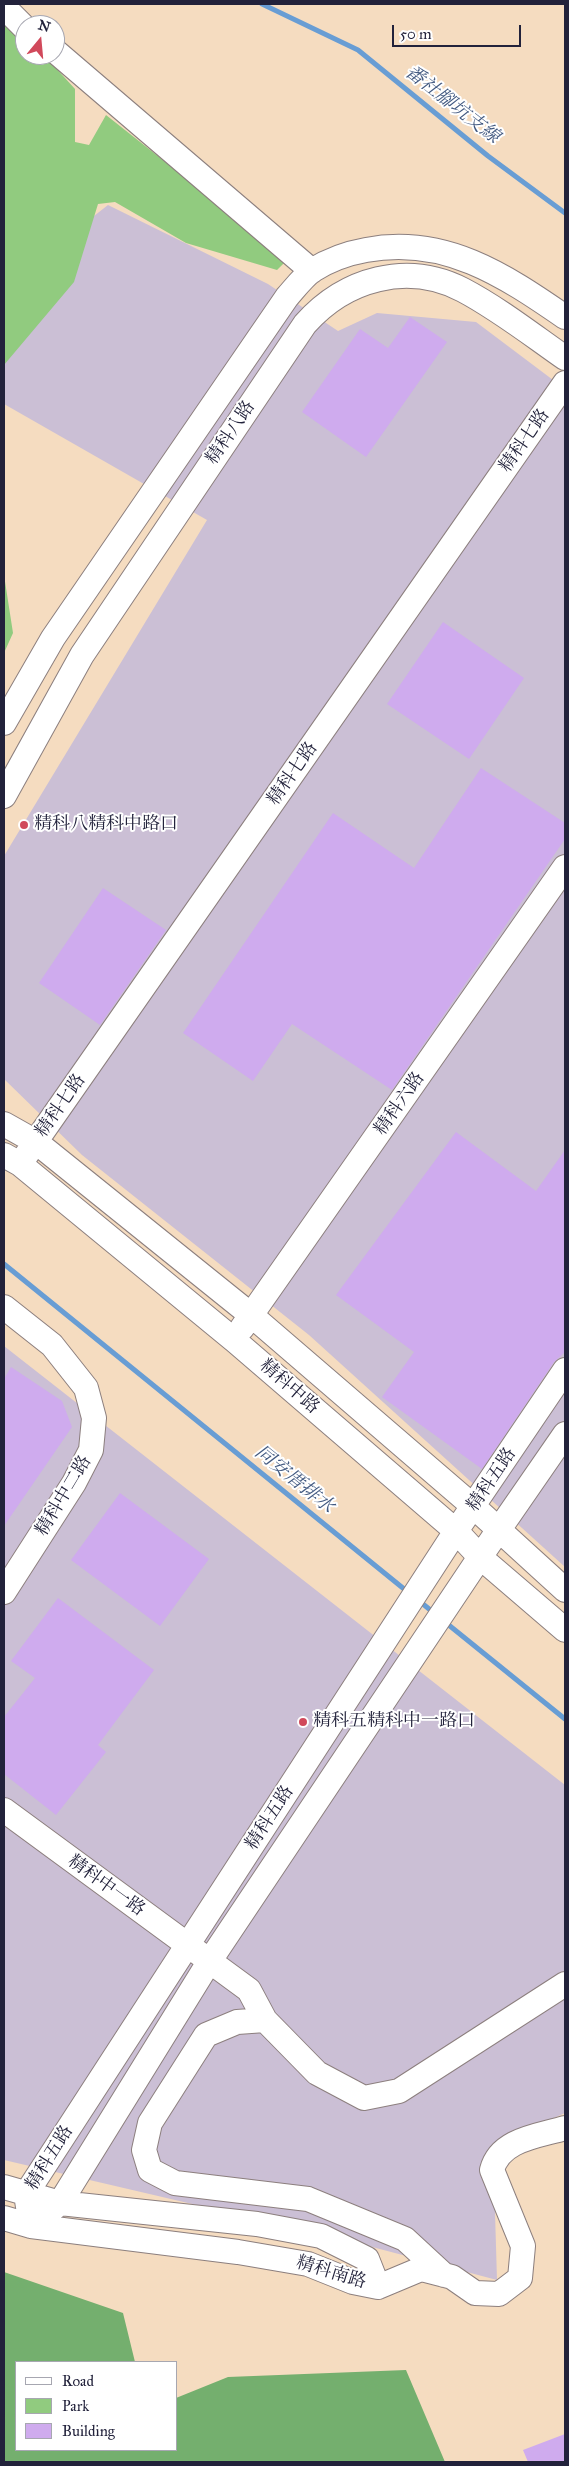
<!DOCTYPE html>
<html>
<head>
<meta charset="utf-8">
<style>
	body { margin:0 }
	#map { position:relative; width:569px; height:2466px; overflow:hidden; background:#f5dcc0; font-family:"IM FELL Great Primer",serif }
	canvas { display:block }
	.frame { position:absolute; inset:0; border:5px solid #22223b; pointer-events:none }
	.legend { position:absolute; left:15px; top:2361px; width:162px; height:90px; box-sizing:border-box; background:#fff; border:1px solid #a7a7b1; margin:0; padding:6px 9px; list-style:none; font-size:15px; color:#22223b }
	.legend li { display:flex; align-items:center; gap:10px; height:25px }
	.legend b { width:25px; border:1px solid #a7a7b1 }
	.north { position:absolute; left:15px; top:15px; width:50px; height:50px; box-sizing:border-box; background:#fff; border:1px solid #a7a7b1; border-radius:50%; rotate:17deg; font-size:14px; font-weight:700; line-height:20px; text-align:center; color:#22223b }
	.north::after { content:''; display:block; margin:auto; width:18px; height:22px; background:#d1495b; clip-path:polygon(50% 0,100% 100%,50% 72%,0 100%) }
	.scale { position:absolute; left:392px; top:25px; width:129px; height:22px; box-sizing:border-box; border:2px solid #22223b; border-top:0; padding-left:6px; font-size:15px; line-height:18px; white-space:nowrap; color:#22223b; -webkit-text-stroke:4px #fff; paint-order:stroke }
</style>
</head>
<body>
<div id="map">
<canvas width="569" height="2466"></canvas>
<div class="frame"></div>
<ul class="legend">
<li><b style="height:6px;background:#fff"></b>Road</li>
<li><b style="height:14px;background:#91cb7f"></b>Park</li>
<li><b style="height:14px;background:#cfabee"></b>Building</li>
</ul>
<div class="north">N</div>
<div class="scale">50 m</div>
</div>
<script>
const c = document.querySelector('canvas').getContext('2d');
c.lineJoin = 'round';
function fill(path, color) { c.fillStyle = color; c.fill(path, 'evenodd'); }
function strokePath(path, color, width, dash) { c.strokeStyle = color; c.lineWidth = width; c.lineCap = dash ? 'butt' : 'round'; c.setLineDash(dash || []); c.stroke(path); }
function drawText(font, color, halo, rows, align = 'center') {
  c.font = font + ' "IM FELL Great Primer","Noto Serif TC",serif'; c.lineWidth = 4; c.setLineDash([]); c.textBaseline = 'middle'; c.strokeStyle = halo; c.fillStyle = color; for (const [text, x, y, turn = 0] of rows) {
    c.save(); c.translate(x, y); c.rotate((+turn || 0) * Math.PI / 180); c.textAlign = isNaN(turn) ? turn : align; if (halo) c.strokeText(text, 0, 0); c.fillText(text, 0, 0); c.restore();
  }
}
const industrial = new Path2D(`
	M 108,205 L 268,284 L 338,331 L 377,313 L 476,322 L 565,389 L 565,1567 L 309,1335 L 82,1155 L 4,1079 L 4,856 L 207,520 L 4,404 L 4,346 L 71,234 Z
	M 4,1346 L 565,1785 L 565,2113 L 493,2145 L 497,2280 L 342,2239 L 4,2160 Z`);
const green = new Path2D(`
	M 4,10 L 25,34 L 25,55 L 44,55 L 75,89 L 75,142 L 89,145 L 106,115 L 288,259 L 277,270 L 186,243 L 115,202 L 98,204 L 74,282 L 4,365 Z
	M 4,575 L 13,633 L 4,653 Z`);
const forest = new Path2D(`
	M 4,2272 L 123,2313 L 135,2362 L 16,2362 L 16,2450 L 176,2450 L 176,2398 L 228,2377 L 406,2370 L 445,2462 L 4,2462 Z`);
const stream = new Path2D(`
	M 262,4 L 358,50 L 488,156 L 565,213
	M 4,1264 L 409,1593
	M 418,1600 L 434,1613
	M 445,1622 L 565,1719`);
const building = new Path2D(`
	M 410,317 L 447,342 L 366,457 L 302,412 L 360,329 L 388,348 Z
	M 443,622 L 524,678 L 469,759 L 387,704 Z
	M 481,768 L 565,823 L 565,839 L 392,1090 L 292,1024 L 253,1081 L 183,1033 L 333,813 L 414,868 Z
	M 103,888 L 166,930 L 100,1025 L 39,983 Z
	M 456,1132 L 536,1191 L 565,1150 L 565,1352 L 554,1362 L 482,1469 L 382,1397 L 414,1352 L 336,1295 Z
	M 11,1367 L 62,1401 L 72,1427 L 4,1526 L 4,1379 Z
	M 120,1493 L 209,1559 L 160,1626 L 71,1560 Z
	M 58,1598 L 154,1670 L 98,1745 L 106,1752 L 56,1815 L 4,1774 L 4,1717 L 35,1678 L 11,1661 Z
	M 565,2434 L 565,2462 L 528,2462 L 523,2450 Z`);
const minor = new Path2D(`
	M 4,7 L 25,28
	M 55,51 L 312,271
	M 4,723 L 53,638 L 287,297 C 295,288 304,276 313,270 C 329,260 349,253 366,250 C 444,235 504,275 565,317
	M 4,796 L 82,655 L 305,324 C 345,279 407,261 463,290 C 499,309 532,335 565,358
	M 4,1124 L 36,1142 L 251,1315 L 474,1507 L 565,1590
	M 4,1155 L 20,1164 L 234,1340 L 456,1531 L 480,1557 L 565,1630
	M 20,1164 L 565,383
	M 4,1307 L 52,1345 L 86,1388 L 94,1418 L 91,1450 L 74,1483 L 4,1592
	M 242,1328 L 565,867
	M 4,1810 L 249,1990 L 265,2020 L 317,2073 L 364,2098 L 399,2091 L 565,1984
	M 265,2020 L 237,2022 L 206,2035 L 150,2123 L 144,2150 L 150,2170 L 175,2183 L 308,2199 L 405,2239 L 444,2275
	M 4,2187 L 60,2203 L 257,2224 L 321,2236 L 367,2259 L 378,2287
	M 4,2218 L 31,2226 L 238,2252 L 308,2264 L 353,2282 L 378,2287
	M 31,2226 L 26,2194 L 456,1531 L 565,1370
	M 31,2226 L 60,2203 L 209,1962 L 480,1557 L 565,1434
	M 378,2287 L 421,2269 L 452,2277 L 475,2293 L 499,2294 L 520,2278 L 523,2246 L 492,2170 C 500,2139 539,2136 565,2128`);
const markers = [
	[24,825,5,"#d1495b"],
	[303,1722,5,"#d1495b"]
];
const streetNames = [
	["精科八路",231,433,-56],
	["精科七路",525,441,-55],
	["精科七路",293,774,-55],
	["精科六路",400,1104,-55],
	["精科七路",61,1106,-55],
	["精科中路",289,1387,41],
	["精科五路",492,1480,-56],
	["精科中二路",64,1496,-59],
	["精科五路",270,1818,-57],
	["精科中一路",106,1886,36],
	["精科五路",50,2158,-58],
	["精科南路",331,2273,17]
];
const poiNames = [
	["精科八精科中路口",34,825],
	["精科五精科中一路口",313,1722]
];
const waterNames = [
	["番社腳坑支線",452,105,38],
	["同安厝排水",294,1480,39]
];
fill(industrial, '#cbbfd5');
fill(green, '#91cb7f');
fill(forest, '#74af6e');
strokePath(stream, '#689dd4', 5);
fill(building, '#cfabee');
strokePath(minor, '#8c7f7e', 26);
strokePath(minor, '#fff', 24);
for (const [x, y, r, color] of markers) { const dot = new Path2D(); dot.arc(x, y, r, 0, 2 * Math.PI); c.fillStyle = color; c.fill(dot); strokePath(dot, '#fff', 2); }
drawText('18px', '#22223b', '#fff', streetNames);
drawText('18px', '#22223b', '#fff', poiNames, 'left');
drawText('italic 19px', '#425980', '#fff', waterNames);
</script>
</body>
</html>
